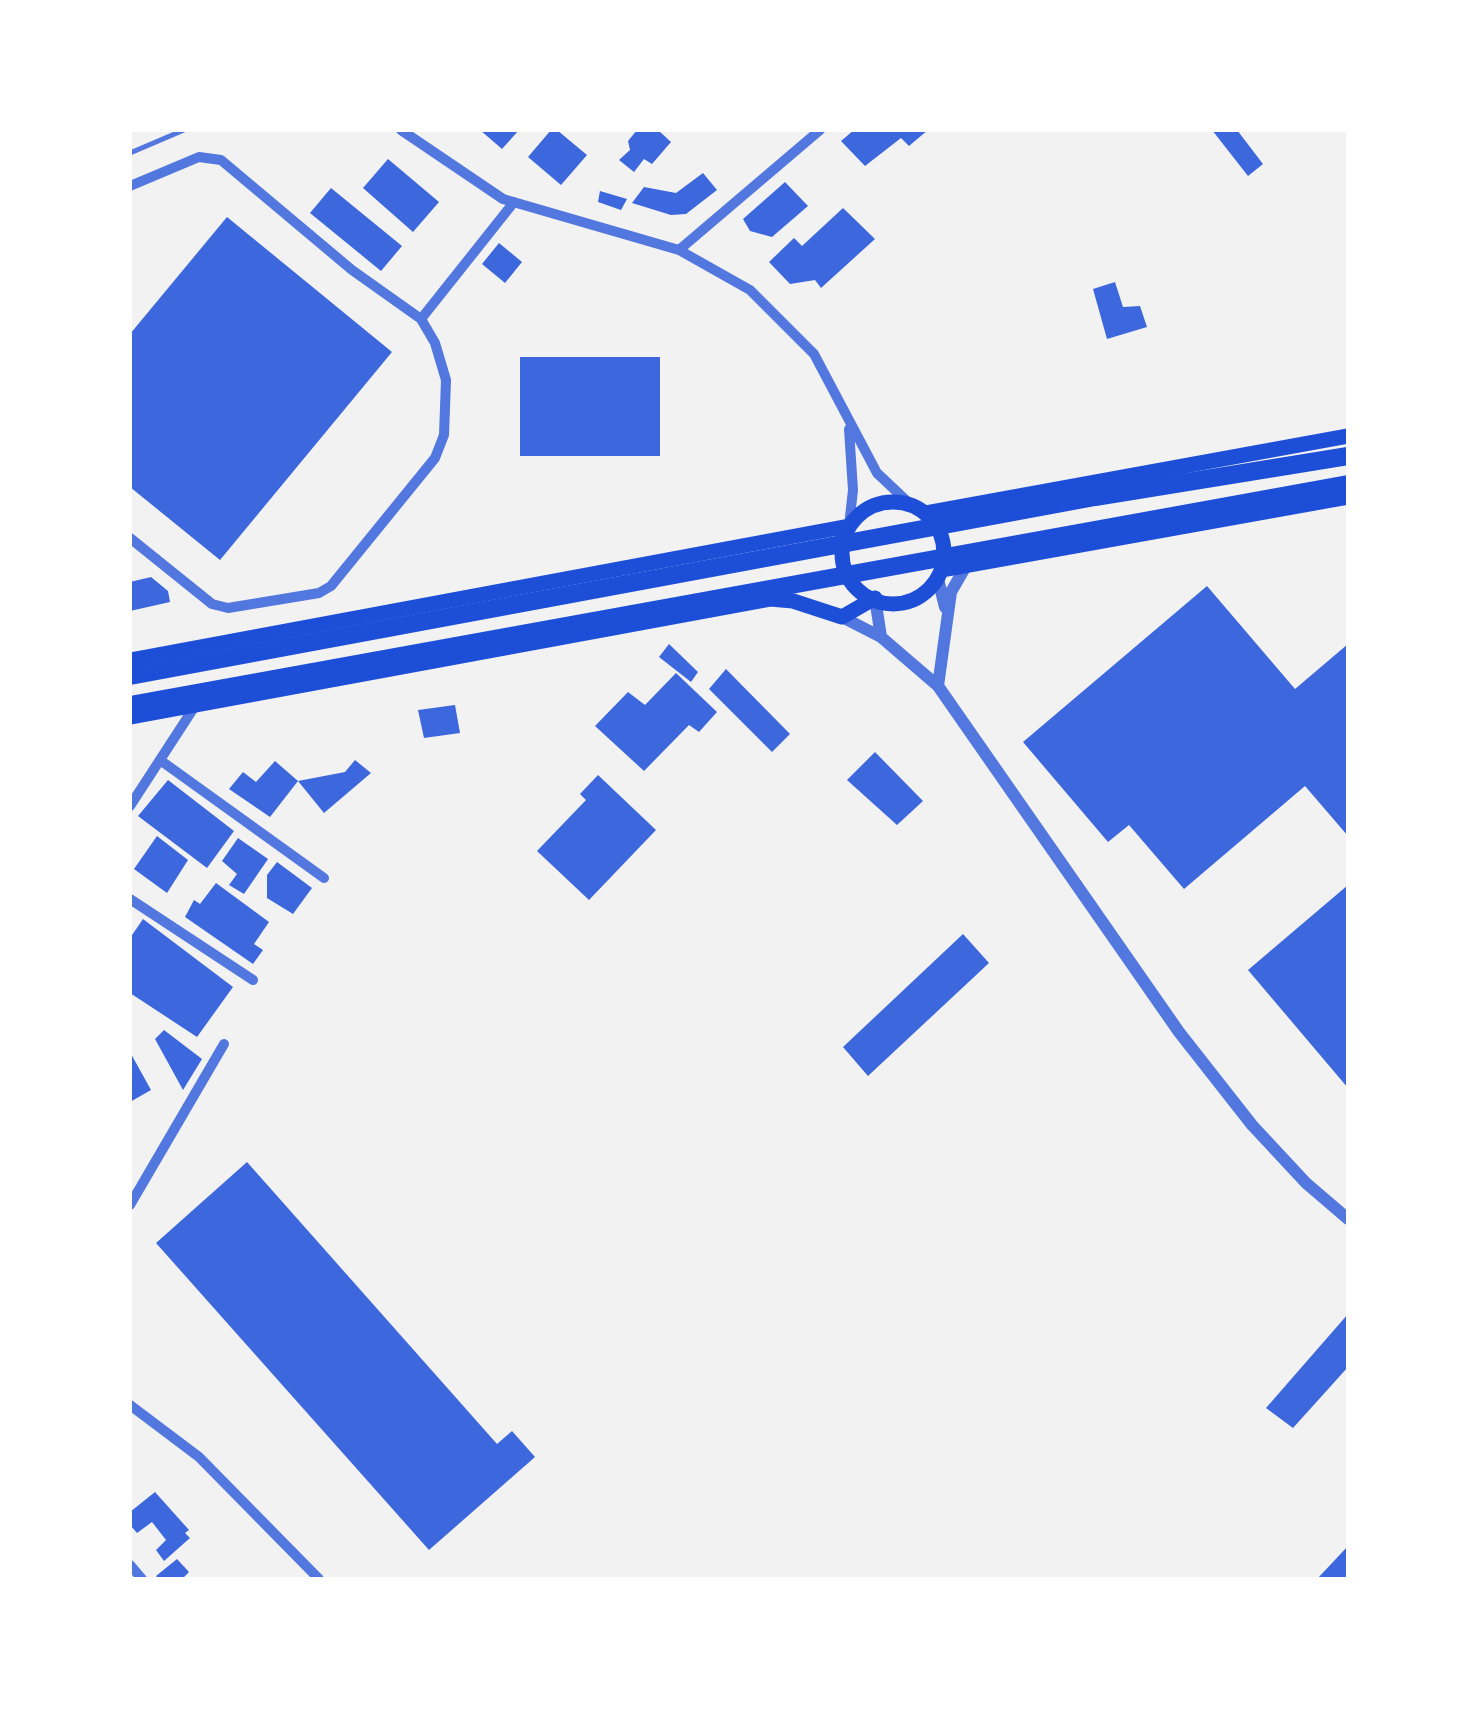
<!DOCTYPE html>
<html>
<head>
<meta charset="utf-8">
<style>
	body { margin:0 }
	#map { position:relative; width:1478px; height:1709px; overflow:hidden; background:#f2f2f2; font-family:"Fira Sans Condensed",sans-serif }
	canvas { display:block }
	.frame { position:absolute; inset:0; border:132px solid #fff; pointer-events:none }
</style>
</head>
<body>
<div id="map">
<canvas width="1478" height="1709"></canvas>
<div class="frame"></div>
</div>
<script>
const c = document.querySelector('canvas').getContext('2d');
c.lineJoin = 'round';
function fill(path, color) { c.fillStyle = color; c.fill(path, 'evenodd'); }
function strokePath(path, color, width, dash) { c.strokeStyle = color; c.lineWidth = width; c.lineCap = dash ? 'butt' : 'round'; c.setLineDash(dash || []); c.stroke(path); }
const building = new Path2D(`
	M 480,130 L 519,130 L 502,149 Z
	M 551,130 L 557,130 L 587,155 L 561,185 L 528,157 Z
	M 637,130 L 658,130 L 671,142 L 652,164 L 644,159 L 634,172 L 619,160 L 630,150 L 628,141 Z
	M 854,130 L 928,130 L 909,146 L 901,138 L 865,166 L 841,141 Z
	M 1212,130 L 1237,130 L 1263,164 L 1248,176 Z
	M 388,159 L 439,202 L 413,232 L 363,188 Z
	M 703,173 L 717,190 L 686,214 L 671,215 L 632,203 L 644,187 L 676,193 Z
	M 785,182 L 808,206 L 772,237 L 750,231 L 743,219 Z
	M 331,188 L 402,246 L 381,271 L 310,213 Z
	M 600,191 L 627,199 L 621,210 L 598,202 Z
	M 843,208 L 875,239 L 821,288 L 815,280 L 790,284 L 769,262 L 794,238 L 802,246 Z
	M 227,217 L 392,352 L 220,560 L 130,487 L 130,334 Z
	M 499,243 L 522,262 L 505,283 L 482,264 Z
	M 1115,282 L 1123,307 L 1140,306 L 1147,327 L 1107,339 L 1093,289 Z
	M 520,357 L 660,357 L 660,456 L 520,456 Z
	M 151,577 L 168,591 L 170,602 L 130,611 L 130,582 Z
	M 1207,586 L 1295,689 L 1348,644 L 1348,836 L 1305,786 L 1184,889 L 1129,825 L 1108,842 L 1023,742 Z
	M 669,644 L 698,672 L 691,682 L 659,657 Z
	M 726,669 L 790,734 L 772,752 L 709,689 Z
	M 676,673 L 717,712 L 699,732 L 689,725 L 644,771 L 595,726 L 628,692 L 645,705 Z
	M 455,705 L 460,733 L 424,738 L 418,710 Z
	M 875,752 L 923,801 L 897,825 L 847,780 Z
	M 355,760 L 371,773 L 324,813 L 298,781 L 270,817 L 229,789 L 243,772 L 256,782 L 275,761 L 298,781 L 345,772 Z
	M 598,775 L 656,830 L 589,900 L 537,851 L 586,800 L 580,794 Z
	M 168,780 L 234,831 L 207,868 L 138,816 Z
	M 157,836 L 188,860 L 167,893 L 134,869 Z
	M 238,838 L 268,859 L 244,894 L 229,885 L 237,874 L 222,861 Z
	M 277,862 L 312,888 L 293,914 L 267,898 L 267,875 Z
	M 216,883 L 269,922 L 254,944 L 263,950 L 253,964 L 185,917 L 194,900 L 200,904 Z
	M 1348,885 L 1348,1088 L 1248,970 Z
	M 143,919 L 233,987 L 197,1037 L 130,993 L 130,938 Z
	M 963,934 L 989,963 L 868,1076 L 843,1047 Z
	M 164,1030 L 202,1059 L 183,1090 L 155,1039 Z
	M 130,1052 L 151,1090 L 130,1102 Z
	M 247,1162 L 497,1444 L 512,1431 L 535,1457 L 429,1550 L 156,1243 Z
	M 1348,1314 L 1348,1367 L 1293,1428 L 1266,1408 Z
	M 155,1492 L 189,1530 L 185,1533 L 190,1538 L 164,1561 L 156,1550 L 166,1540 L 152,1522 L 137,1533 L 130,1525 L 130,1512 Z
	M 1348,1546 L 1348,1579 L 1317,1579 Z
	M 177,1559 L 189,1572 L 182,1579 L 159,1579 L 156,1576 Z`);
const service = new Path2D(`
	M 130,153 L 184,130`);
const minor = new Path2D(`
	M 401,130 L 503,199 L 679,250 L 750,290 L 814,354 L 877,473 L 911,505
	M 130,186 L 199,157 L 221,160 L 352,270 L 421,319 L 435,343 L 446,380 L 444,435 L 435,458 L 331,586 L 319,593 L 228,608 L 212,604 L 130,538
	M 679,250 L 820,130
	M 421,319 L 514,202
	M 849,429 L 853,490 L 849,526
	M 160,760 L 324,878
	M 130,806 L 195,706
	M 130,899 L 253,980
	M 130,1205 L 224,1044
	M 130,1405 L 199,1457 L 319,1579
	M 130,1565 L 142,1579`);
const tertiary = new Path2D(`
	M 938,579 L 945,607
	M 875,598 L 881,637
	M 842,617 L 881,637 L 938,686 L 1179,1032 L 1252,1125 L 1306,1183 L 1348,1219
	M 938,686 L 951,592 L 966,566`);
const primary = new Path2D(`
	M842 553a51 51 0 1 1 102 0a51 51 0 1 1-102 0Z
	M 926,513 L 1348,436
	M 941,570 L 1348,497
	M 130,660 L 849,526
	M 130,717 L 770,599 L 793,601 L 842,617 L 875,598`);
const trunk = new Path2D(`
	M 130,676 L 1095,497 L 1348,456
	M 130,705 L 1348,484`);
fill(building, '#3d67dc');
strokePath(service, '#5277de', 5);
strokePath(minor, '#5277de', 10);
strokePath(tertiary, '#5277de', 12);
strokePath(primary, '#1d4ed8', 15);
strokePath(trunk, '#1d4ed8', 18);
</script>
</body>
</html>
